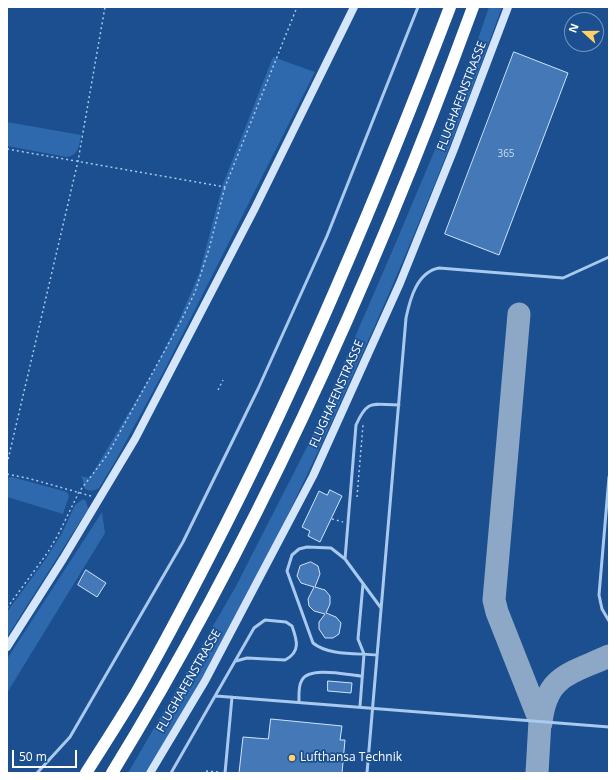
<!DOCTYPE html>
<html>
<head>
<meta charset="utf-8">
<style>
	body { margin:0 }
	#map { position:relative; width:616px; height:780px; overflow:hidden; background:#1b4f8f; font-family:"Open Sans",sans-serif }
	canvas { display:block }
	.frame { position:absolute; inset:0; border:8px solid #fff; pointer-events:none }
	.north { position:absolute; left:564px; top:12px; width:40px; height:40px; box-sizing:border-box; background:#1b4f8f; border:1px solid #7695bc; border-radius:50%; rotate:291deg; font-size:11px; font-weight:700; line-height:16px; text-align:center; color:#fff }
	.north::after { content:''; display:block; margin:auto; width:14px; height:18px; background:#ffd166; clip-path:polygon(50% 0,100% 100%,50% 72%,0 100%) }
	.scale { position:absolute; left:12px; top:750px; width:65px; height:18px; box-sizing:border-box; border:2px solid #fff; border-top:0; padding-left:5px; font-size:12px; line-height:14px; white-space:nowrap; color:#fff; -webkit-text-stroke:3px #1b4f8f; paint-order:stroke }
</style>
</head>
<body>
<div id="map">
<canvas width="616" height="780"></canvas>
<div class="frame"></div>
<div class="north">N</div>
<div class="scale">50 m</div>
</div>
<script>
const c = document.querySelector('canvas').getContext('2d');
c.lineJoin = 'round';
function fill(path, color) { c.fillStyle = color; c.fill(path, 'evenodd'); }
function strokePath(path, color, width, dash) { c.strokeStyle = color; c.lineWidth = width; c.lineCap = dash ? 'butt' : 'round'; c.setLineDash(dash || []); c.stroke(path); }
function drawText(font, color, halo, rows, align = 'center') {
  c.font = font + ' "Open Sans",sans-serif'; c.lineWidth = 3.5; c.setLineDash([]); c.textBaseline = 'middle'; c.strokeStyle = halo; c.fillStyle = color; for (const [text, x, y, turn = 0] of rows) {
    c.save(); c.translate(x, y); c.rotate((+turn || 0) * Math.PI / 180); c.textAlign = isNaN(turn) ? turn : align; if (halo) c.strokeText(text, 0, 0); c.fillText(text, 0, 0); c.restore();
  }
}
const green = new Path2D(`
	M 489,7 L 502,7 C 458,130 409,251 355,370 C 294,508 226,645 145,773 L 128,773 L 235,588 L 309,443 L 394,247 L 463,83 Z
	M 273,57 L 315,72 L 166,367 L 116,460 L 99,488 C 93,491 89,492 84,488 L 83,480 L 81,476 L 88,478 L 91,476 L 153,372 L 180,318 L 199,274 L 223,184 Z
	M 7,122 L 81,135 C 79,145 79,155 67,157 L 7,146 Z
	M 12,477 L 67,492 L 69,496 L 63,514 L 7,497 L 7,478 Z
	M 83,499 L 86,501 L 88,509 L 7,637 L 7,612 L 47,557 L 62,533 L 75,505 Z
	M 102,512 L 105,533 L 7,693 L 7,659 Z`);
const taxiway = new Path2D(`
	M 519,314 L 494,600 L 497,612 L 540,721 L 537,773
	M 541,723 C 546,675 570,674 609,656`);
const building = new Path2D(`
	M 514,52 L 568,73 L 499,255 L 445,234 Z
	M 330,490 L 342,496 L 320,542 L 308,536 L 310,531 L 302,527 L 319,491 L 327,495 Z
	M 311,562 L 318,566 L 320,574 L 315,587 L 325,590 L 330,596 L 330,604 L 326,613 L 336,617 L 341,623 L 339,634 L 333,638 L 325,638 L 319,629 L 319,622 L 325,614 L 314,611 L 309,606 L 308,599 L 314,587 L 301,583 L 297,576 L 300,566 Z
	M 86,570 L 106,583 L 97,597 L 78,585 Z
	M 328,681 L 352,683 L 351,693 L 328,691 Z
	M 271,719 L 342,726 L 340,740 L 345,740 L 342,773 L 239,773 L 243,737 L 268,739 Z`);
const path = new Path2D(`
	M 7,149 L 225,187 L 297,7
	M 218,390 L 223,380
	M 7,464 L 78,161 L 105,7
	M 7,474 L 31,479 L 91,496
	M 357,497 L 363,425
	M 332,519 L 343,522
	M 7,608 L 48,552 L 59,533 L 79,492 L 108,454 L 181,321 L 195,292 L 209,249 L 225,187
	M 206,771 L 219,772`);
const service = new Path2D(`
	M 609,477 L 599,595 L 602,609 L 609,621
	M 345,559 L 356,425 C 368,398 373,405 399,405
	M 377,655 C 357,653 329,656 313,643 L 287,571 L 292,555 L 299,549 L 307,547 L 331,548 L 345,559 L 381,608
	M 216,696 L 609,727
	M 299,702 C 299,696 298,686 302,680 C 309,666 348,675 362,676
	M 360,706 L 364,654 L 358,639 L 363,584
	M 37,773 L 70,737 L 183,542 L 258,389 L 327,236 L 418,7
	M 171,773 L 254,628 L 265,620 L 286,622 L 292,626 C 297,640 301,652 285,660 L 247,658 L 236,661
	M 225,773 L 232,697
	M 367,773 L 406,318 C 410,299 417,272 439,268 L 563,278 L 609,257`);
const secondary = new Path2D(`
	M 7,647 L 63,559 L 135,439 L 255,208 L 354,7
	M 150,773 L 205,681 L 313,476 L 400,283 L 454,149 L 508,7`);
const motorway = new Path2D(`
	M 86,773 C 103,746 120,720 136,693 C 168,638 197,581 226,524 C 311,356 383,183 450,7
	M 112,773 C 260,531 376,272 473,7`);
const markers = [
	[292,758,4,"#ffd166"]
];
const numberNames = [
	["365",506,154]
];
const streetNames = [
	["FLUGHAFENSTRASSE",462,96,-69],
	["FLUGHAFENSTRASSE",337,394,-66],
	["FLUGHAFENSTRASSE",189,681,-60]
];
const poiNames = [
	["Lufthansa Technik",300,758]
];
fill(green, '#2e69ad');
strokePath(taxiway, '#8da7c7', 23);
fill(building, '#4478b7');
strokePath(building, '#cfe3fa', 1);
strokePath(path, '#a9c9ee', 1.5, [2, 3]);
strokePath(service, '#a9c9ee', 3);
strokePath(secondary, '#d6e6fa', 8);
strokePath(motorway, '#fff', 12);
for (const [x, y, r, color] of markers) { const dot = new Path2D(); dot.arc(x, y, r, 0, 2 * Math.PI); c.fillStyle = color; c.fill(dot); strokePath(dot, '#1b4f8f', 1.5); }
drawText('10px', '#d0dded', null, numberNames);
drawText('12px', '#fff', '#1b4f8f', streetNames);
drawText('12px', '#fff', '#1b4f8f', poiNames, 'left');
</script>
</body>
</html>
